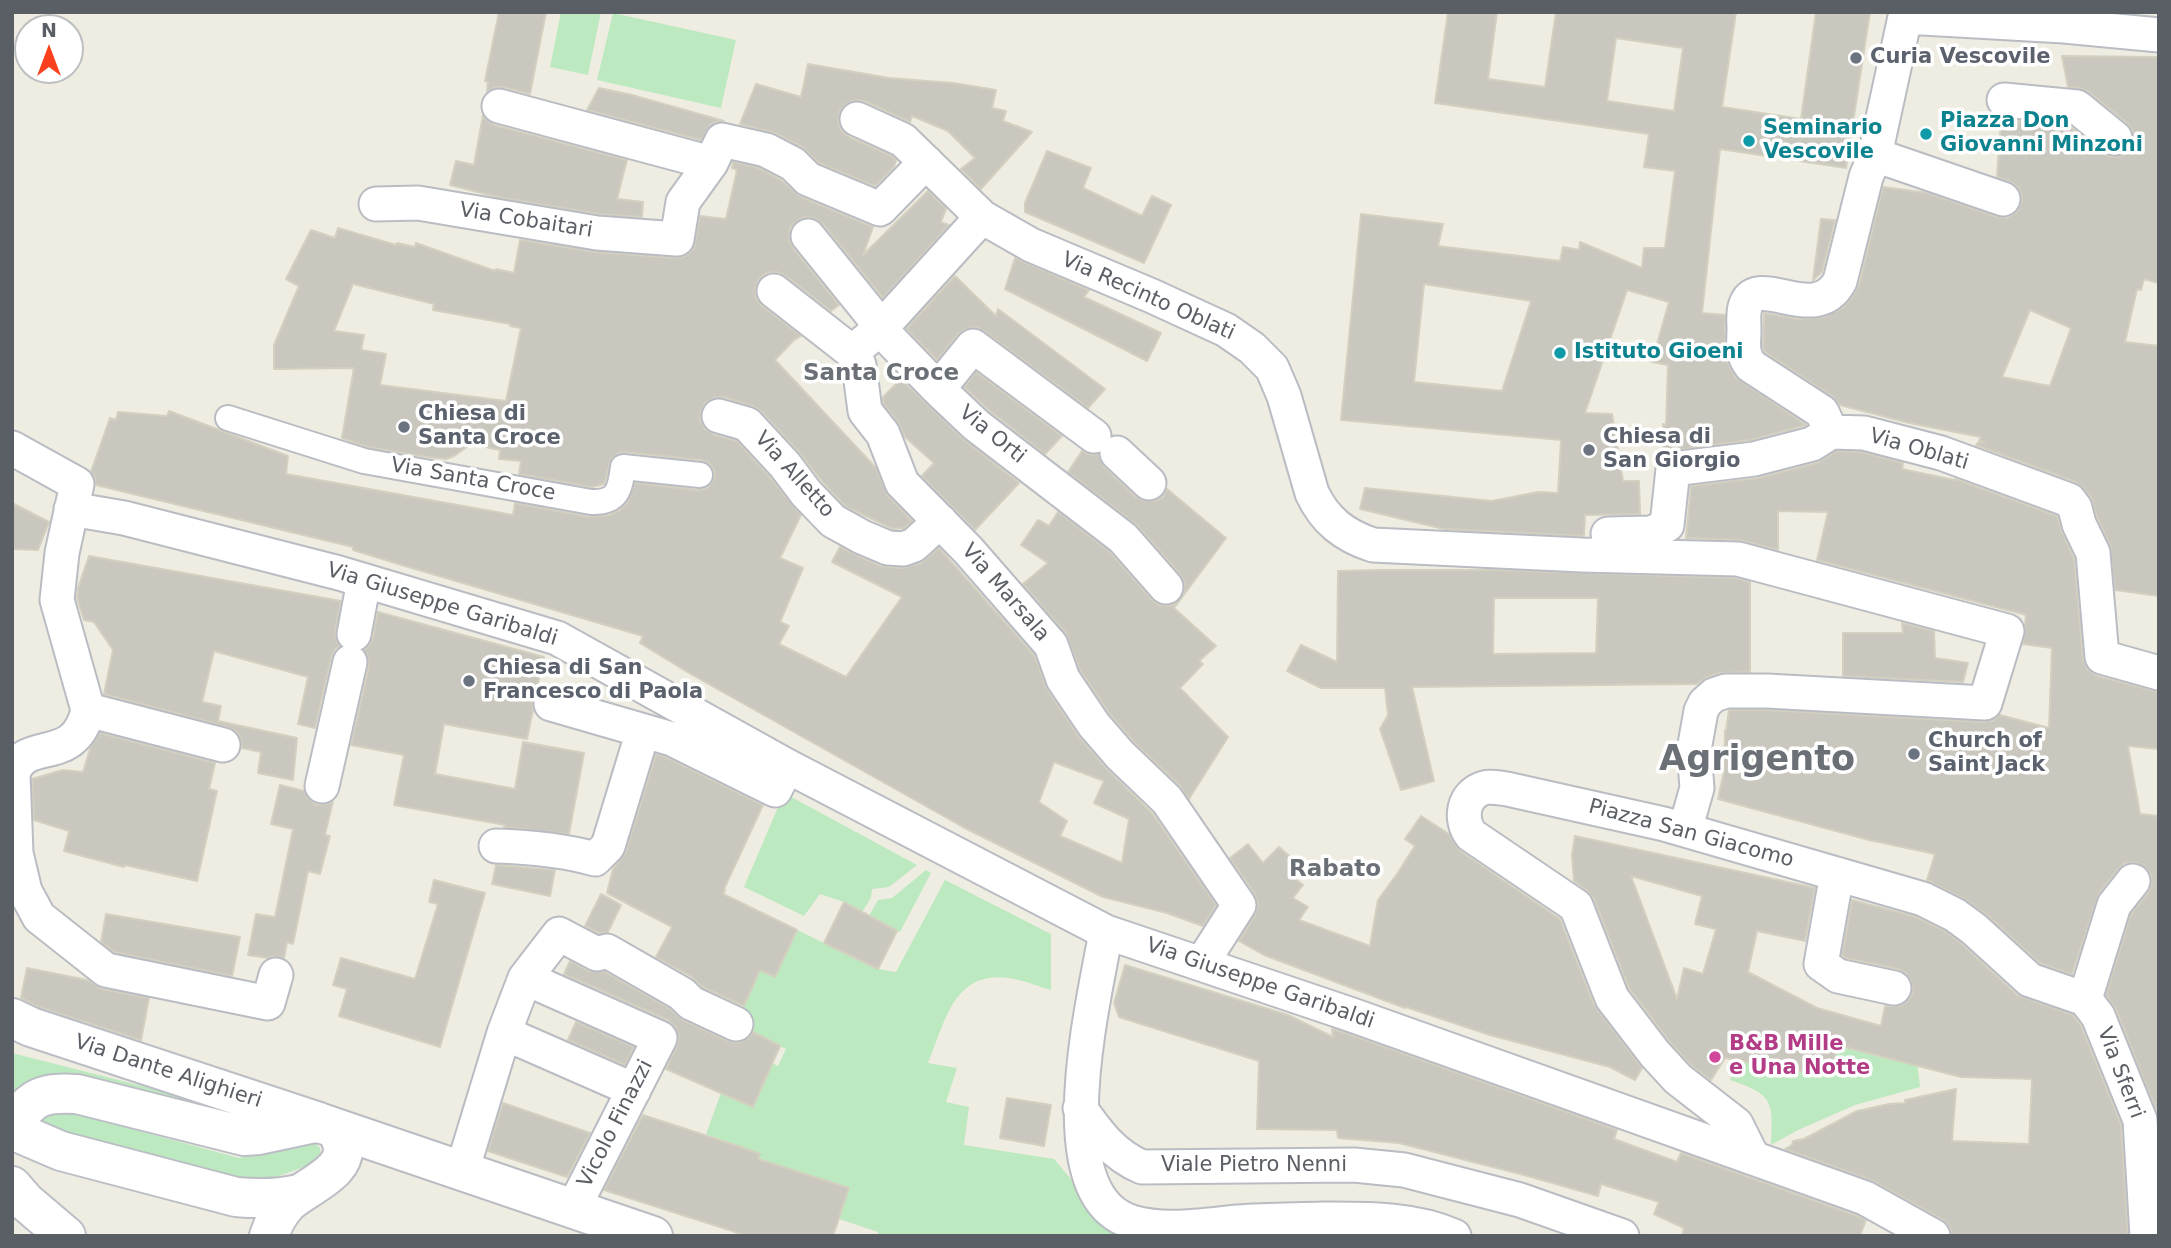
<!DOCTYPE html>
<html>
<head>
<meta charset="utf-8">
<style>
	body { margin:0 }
	#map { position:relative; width:2171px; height:1248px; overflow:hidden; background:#efede2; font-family:"DejaVu Sans",sans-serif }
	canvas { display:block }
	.frame { position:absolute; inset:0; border:14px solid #5a5e65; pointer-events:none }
	.north { position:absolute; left:14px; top:14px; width:70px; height:70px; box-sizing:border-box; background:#fff; border:2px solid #bdbfc1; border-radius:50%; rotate:0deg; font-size:19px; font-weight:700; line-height:28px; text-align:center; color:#5a5e65 }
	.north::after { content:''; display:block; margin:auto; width:24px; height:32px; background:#fa401c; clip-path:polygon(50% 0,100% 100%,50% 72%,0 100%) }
</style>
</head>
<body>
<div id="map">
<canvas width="2171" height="1248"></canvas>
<div class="frame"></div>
<div class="north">N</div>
</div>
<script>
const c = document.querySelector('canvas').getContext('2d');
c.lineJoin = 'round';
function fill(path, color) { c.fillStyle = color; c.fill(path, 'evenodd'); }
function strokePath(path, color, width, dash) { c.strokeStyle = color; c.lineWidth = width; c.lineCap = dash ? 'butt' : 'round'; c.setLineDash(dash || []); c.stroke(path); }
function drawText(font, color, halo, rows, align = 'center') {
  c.font = font + ' "DejaVu Sans",sans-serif'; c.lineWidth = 7; c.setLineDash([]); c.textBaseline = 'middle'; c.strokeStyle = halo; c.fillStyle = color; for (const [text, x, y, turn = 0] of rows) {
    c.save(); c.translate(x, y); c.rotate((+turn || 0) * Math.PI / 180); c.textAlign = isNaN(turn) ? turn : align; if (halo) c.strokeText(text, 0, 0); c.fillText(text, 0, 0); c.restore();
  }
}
const green = new Path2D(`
	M 561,12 L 601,12 L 588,75 L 550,67 Z
	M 613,13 L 736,40 L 721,108 L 597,80 Z
	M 784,793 L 917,865 L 889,887 L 872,889 L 871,898 L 862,912 L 844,902 L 820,894 L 804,916 L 744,887 Z
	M 926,870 L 931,873 L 900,932 L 869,916 L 878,900 L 892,898 Z
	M 945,880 L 1051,934 L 1051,990 C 1037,986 1023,980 1009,978 C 953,970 945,1023 928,1063 L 957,1068 L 946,1102 L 969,1107 L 964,1145 L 1054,1159 L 1104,1218 L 1142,1236 L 878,1236 L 878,1232 L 839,1219 L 849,1188 L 797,1171 L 751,1184 L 760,1154 L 738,1146 L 725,1149 L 727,1142 L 706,1134 L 721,1093 L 754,1107 L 764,1083 L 737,1068 L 746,1051 L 778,1066 L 786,1049 L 741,1027 L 739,1015 L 760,970 L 775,977 L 797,930 L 878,969 L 896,972 Z
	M 1837,1045 L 1889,1059 L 1917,1062 L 1920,1087 L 1855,1105 L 1798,1130 L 1771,1145 C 1773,1101 1774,1095 1730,1080 L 1738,1059 L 1796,1071 L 1810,1072 Z
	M 12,1053 L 229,1108 L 235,1113 L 12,1103 Z
	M 62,1110 L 239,1158 L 311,1144 L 316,1144 L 320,1148 L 321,1156 L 318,1160 C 289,1174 270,1181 238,1180 L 62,1133 L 38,1124 L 36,1117 Z`);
const building = new Path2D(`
	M 499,12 L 546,12 L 530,94 L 503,87 L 495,87 L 487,92 L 488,82 L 485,81 Z
	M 1448,12 L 1497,12 L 1488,79 L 1545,87 L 1556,12 L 1736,12 L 1722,107 L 1801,119 L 1816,12 L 1870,12 L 1846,168 L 1720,149 L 1702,313 L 1725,315 L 1725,356 L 1735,377 L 1806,425 L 1750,440 L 1663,452 L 1663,424 L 1666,425 L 1668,365 L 1652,362 L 1669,302 L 1627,290 L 1585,413 L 1612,414 L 1623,481 L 1639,481 L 1640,514 L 1585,515 L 1584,536 L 1444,529 L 1360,509 L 1365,488 L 1492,501 L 1538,492 L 1558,493 L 1561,440 L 1341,420 L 1361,214 L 1443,224 L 1438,246 L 1560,261 L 1563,247 L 1579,250 L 1580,242 L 1642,268 L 1644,248 L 1665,248 L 1675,171 L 1644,167 L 1649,134 L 1435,103 ZM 1616,38 L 1683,48 L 1674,111 L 1607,101 ZM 1424,284 L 1531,301 L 1502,391 L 1414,382 Z
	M 2062,56 L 2159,57 L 2159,283 L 2144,279 L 2141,290 L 2137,289 L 2125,342 L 2159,346 L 2159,596 L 2115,590 L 2110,545 L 2097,517 L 2091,497 L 2076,482 L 1976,445 L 1978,443 L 1984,442 L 1979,441 L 1981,437 L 1909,423 L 1840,405 L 1832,396 L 1765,352 L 1763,348 L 1764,313 L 1799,319 L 1823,317 L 1844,307 L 1855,293 L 1859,286 L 1883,187 L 1928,193 L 1997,217 L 2007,218 L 2016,213 L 2021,205 L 2022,196 L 2018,187 L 2009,181 L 1997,177 L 2001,119 L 2069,126 L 2103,153 L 2111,157 L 2121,156 L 2129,151 L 2134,142 L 2133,131 L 2127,123 L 2089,92 L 2079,88 L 2068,87 ZM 2030,310 L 2071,328 L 2050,386 L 2002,377 Z
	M 808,64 L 889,78 L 953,83 L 996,90 L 992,108 L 1006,111 L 1003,121 L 1032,132 L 981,189 L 961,169 L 975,158 L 948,131 L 912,116 L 910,122 L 865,101 L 855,100 L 845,104 L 839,112 L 838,122 L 841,130 L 849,137 L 892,156 L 896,160 L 894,167 L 875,186 L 819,163 L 802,147 L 775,133 L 740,124 L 756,84 L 801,97 Z
	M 599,88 L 632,95 L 724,121 L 717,121 L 710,125 L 701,140 L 587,110 Z
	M 483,115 L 486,120 L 494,125 L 627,160 L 617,199 L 643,202 L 642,217 L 599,214 L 497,197 L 450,185 L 456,161 L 474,165 Z
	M 1047,151 L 1091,168 L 1083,188 L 1142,216 L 1152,196 L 1171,205 L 1144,263 L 1025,212 L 1025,203 Z
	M 733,162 L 759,168 L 781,180 L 801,197 L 873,227 L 863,255 L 928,191 L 946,209 L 941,222 L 949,225 L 883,298 L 823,224 L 814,218 L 804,217 L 795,222 L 790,228 L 789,240 L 793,248 L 839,305 L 831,311 L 786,276 L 777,272 L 766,273 L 759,279 L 755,288 L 756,298 L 762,306 L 801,336 L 794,340 L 775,360 L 876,468 L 888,496 L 912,521 L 904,528 L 893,529 L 845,506 L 821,480 L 799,452 L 761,411 L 753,406 L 724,397 L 715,397 L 706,402 L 701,410 L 700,420 L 705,429 L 714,435 L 737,441 L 770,477 L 801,515 L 780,558 L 803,568 L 780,622 L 789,626 L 779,644 L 846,677 L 902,597 L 832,562 L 840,547 L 880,566 L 902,568 L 921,563 L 939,548 L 1034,655 L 1047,689 L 1079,737 L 1107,769 L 1152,813 L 1216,905 L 1203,926 L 1167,913 L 1103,897 L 963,827 L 689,673 L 640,643 L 643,636 L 405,566 L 353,550 L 353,547 L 96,485 L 95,477 L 91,472 L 110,418 L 116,420 L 118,412 L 167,416 L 169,411 L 288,456 L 286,474 L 513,515 L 515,503 L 589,517 L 610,515 L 620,510 L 627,503 L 635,483 L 698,490 L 707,488 L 712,483 L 715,476 L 714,470 L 709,463 L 702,460 L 625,452 L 618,453 L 611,459 L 604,484 L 592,487 L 519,474 L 521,461 L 499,459 L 500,450 L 471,444 L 454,456 L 446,459 L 428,457 L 368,447 L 342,438 L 354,368 L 274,369 L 274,345 L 299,286 L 286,279 L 311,230 L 335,238 L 338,228 L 396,245 L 397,243 L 415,247 L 416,243 L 495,271 L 496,269 L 514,273 L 520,240 L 595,252 L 676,258 L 685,256 L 694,248 L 700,216 L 726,219 L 737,170 L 732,168 ZM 353,284 L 434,304 L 433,310 L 510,324 L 510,326 L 521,328 L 506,401 L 380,385 L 386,354 L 361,350 L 364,335 L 334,331 ZM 1054,762 L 1104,781 L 1094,803 L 1129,819 L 1122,863 L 1060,836 L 1067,821 L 1039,802 Z
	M 1821,219 L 1835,220 L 1822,272 L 1813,280 Z
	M 1015,258 L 1089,290 L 1084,297 L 1161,333 L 1147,361 L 1005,289 Z
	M 955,276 L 996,316 L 998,309 L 1105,389 L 1088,408 L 984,331 L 976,327 L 967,328 L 959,333 L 937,360 L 906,329 Z
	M 976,372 L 1062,436 L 1045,454 L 989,410 L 964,387 Z
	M 901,379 L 963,439 L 1019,483 L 975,530 L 922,476 L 934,463 L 905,437 L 898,422 L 883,403 L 883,397 Z
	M 1082,451 L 1091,455 L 1098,454 L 1104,467 L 1136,497 L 1144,501 L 1155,501 L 1163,497 L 1167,489 L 1226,538 L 1174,608 L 1216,646 L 1199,661 L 1203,664 L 1180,688 L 1228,737 L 1189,799 L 1180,786 L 1134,742 L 1109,713 L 1080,670 L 1066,633 L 1023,584 L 1048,563 L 1021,545 L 1038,520 L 1049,526 L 1058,512 L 1110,552 L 1152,600 L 1159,605 L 1170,606 L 1178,602 L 1184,594 L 1185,584 L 1180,574 L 1137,525 L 1068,472 Z
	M 1836,451 L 1861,452 L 1903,463 L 1902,469 L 1954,480 L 1955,479 L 2057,516 L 2062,532 L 2074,558 L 2083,659 L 2087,669 L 2097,676 L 2159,692 L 2159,749 L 2128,746 L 2140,814 L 2159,816 L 2159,1117 L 2116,1009 L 2106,995 L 2131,914 L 2148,893 L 2152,884 L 2151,875 L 2144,866 L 2135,862 L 2125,863 L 2118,869 L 2099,893 L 2072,974 L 2040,963 L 1987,915 L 1966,900 L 1927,880 L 1935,854 L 1869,840 L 1718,799 L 1724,772 L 1725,730 L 1726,730 L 1729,710 L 1766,710 L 1984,722 L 1993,721 L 2000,715 L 2049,728 L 2052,648 L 2023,644 L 2026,615 L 1817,560 L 1828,512 L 1778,511 L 1778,550 L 1739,540 L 1686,538 L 1691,486 L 1759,478 L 1817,463 Z
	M 12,503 L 49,522 L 38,550 L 12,549 Z
	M 89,556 L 341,601 L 335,631 L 336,640 L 340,646 L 335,649 L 331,658 L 315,728 L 298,724 L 308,677 L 214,651 L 202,702 L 221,706 L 218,721 L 297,738 L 293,780 L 258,773 L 261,752 L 242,748 L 241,739 L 237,732 L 228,727 L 104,694 L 113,650 L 94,622 L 84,620 L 77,598 L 78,588 Z
	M 1378,570 L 1496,570 L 1735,578 L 1750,582 L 1750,672 L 1720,673 L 1707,677 L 1697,684 L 1412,687 L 1434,781 L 1401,790 L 1380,729 L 1388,715 L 1385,688 L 1321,688 L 1287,671 L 1301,645 L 1337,662 L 1338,571 ZM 1494,598 L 1598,598 L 1596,653 L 1493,654 Z
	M 378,612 L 544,657 L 536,692 L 532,699 L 533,710 L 527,739 L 444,724 L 435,774 L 515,789 L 523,742 L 584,753 L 569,834 L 504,827 L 505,825 L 394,805 L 404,755 L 351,745 L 369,666 L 368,657 L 364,650 L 369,646 L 373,638 Z
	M 1902,623 L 1934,631 L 1935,658 L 1968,663 L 1963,682 L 1843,676 L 1843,633 L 1903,633 Z
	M 100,733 L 215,763 L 209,789 L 217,791 L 197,881 L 125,865 L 124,867 L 64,851 L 69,831 L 34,820 L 32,779 L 63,770 L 83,772 L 91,746 Z
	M 656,754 L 665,757 L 763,805 L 724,889 L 725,890 L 723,894 L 797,930 L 775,977 L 760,970 L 744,1006 L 702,987 L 692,977 L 656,957 L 672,927 L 607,893 L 613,869 L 626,852 Z
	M 280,785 L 304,791 L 309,800 L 317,805 L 327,804 L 333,801 L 325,835 L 330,836 L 320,874 L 308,871 L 293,944 L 287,942 L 284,958 L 272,956 L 268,958 L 248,955 L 256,914 L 275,917 L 293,829 L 271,824 Z
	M 1421,816 L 1449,834 L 1460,851 L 1560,919 L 1594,1005 L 1642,1068 L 1635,1080 L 1610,1067 L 1490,1035 L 1406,1007 L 1405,1008 L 1264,955 L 1239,941 L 1255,915 L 1258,904 L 1255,894 L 1230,858 L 1248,844 L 1263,863 L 1279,847 L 1302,867 L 1292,876 L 1303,885 L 1293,898 L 1308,907 L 1299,920 L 1370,946 L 1378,900 L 1397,874 L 1415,846 L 1405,839 Z
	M 1575,836 L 1815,888 L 1805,941 L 1757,931 L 1748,972 L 1817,1008 L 1881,1026 L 1885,1006 L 1901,1006 L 1908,1001 L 1913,993 L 1912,983 L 1906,973 L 1898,969 L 1846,958 L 1842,955 L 1852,900 L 1916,917 L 1945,931 L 1962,944 L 2017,995 L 2073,1015 L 2081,1026 L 2121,1124 L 2128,1236 L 1952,1236 L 1950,1227 L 1942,1219 L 1874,1181 L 1785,1149 L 1792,1145 L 1793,1141 L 1804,1139 L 1857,1111 L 1889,1104 L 1905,1103 L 1905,1100 L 1956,1089 L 1952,1141 L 2029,1144 L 2032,1079 L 1961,1077 L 1837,1045 L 1834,1062 L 1810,1072 L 1796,1071 L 1725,1058 L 1711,1080 L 1691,1065 L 1670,1042 L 1629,988 L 1594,899 L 1587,890 L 1574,881 L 1572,855 ZM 1631,876 L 1702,896 L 1695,924 L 1716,929 L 1703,974 L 1684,968 L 1677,999 Z
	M 496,865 L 555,870 L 550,896 L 492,884 Z
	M 434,880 L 485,893 L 440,1047 L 339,1016 L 347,989 L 333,985 L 341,958 L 415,979 L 438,904 L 429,902 Z
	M 601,894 L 621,905 L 608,932 L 599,933 L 585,926 Z
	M 844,902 L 897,931 L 878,969 L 824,943 Z
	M 106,914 L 240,937 L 232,976 L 114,952 L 101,942 Z
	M 570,961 L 588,971 L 605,972 L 670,1009 L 683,1020 L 728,1041 L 738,1043 L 748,1039 L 753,1032 L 780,1046 L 753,1107 L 666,1069 L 677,1046 L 679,1036 L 675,1026 L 668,1020 L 564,974 Z
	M 1125,965 L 1288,1015 L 1333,1037 L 1332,1029 L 1346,1033 L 1617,1130 L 1614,1139 L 1677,1162 L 1681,1153 L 1857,1216 L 1866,1220 L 1860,1236 L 1682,1236 L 1684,1228 L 1654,1214 L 1659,1202 L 1601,1184 L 1598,1196 L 1524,1175 L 1399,1143 L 1338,1138 L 1337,1130 L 1257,1129 L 1259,1061 L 1119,1017 L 1114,1003 Z
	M 27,968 L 87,980 L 102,989 L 149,998 L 141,1040 L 39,1007 L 21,998 Z
	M 576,1022 L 634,1047 L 625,1065 L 568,1040 Z
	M 1007,1098 L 1051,1105 L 1044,1146 L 1000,1138 Z
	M 503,1103 L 590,1133 L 567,1177 L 488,1151 Z
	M 643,1115 L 741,1147 L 760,1154 L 758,1159 L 849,1188 L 833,1236 L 748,1236 L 604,1190 Z`);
const pedestrian = new Path2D(`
	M 228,418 L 364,461 L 591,502 C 618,503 620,489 623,467 L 700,475`);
const minor = new Path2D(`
	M 2004,100 L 2077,107 L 2115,138
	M 499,106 L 711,163
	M 857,119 L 903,140 L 982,217 L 1031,245 L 1152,296 L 1226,330 L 1252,348 L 1272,368 L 1284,396 L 1312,493 C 1325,521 1345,536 1373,545 L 1582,555 L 1738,559 L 2007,631 L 1985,703 L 1767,691 L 1726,691 L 1714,695 L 1705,703 L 1701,711 L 1694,750 L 1697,788 L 1685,830
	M 1875,155 L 2003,199
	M 376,204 L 418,203 L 597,233 L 677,239 L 683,202 L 711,163 L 722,140 L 766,150 L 793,164 L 808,179 L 880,209 L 926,162
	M 808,236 L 871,314 L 880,329 L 938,389 L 976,425 L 1123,538 L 1166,587
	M 774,291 L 852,352 L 880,329 L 982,217
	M 852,352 L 859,365 L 865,411 L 883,434 L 902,483 L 968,550 L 1051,645 L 1063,679 L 1094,725 L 1120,755 L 1167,800 L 1239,905 L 1202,963
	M 938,389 L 973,346 L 1094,436
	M 719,416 L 747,424 L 785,465 L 806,493 L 833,521 L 862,537 L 888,548 L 903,549 L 914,545 L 940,521
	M 1831,432 L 1822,412 L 1751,366 C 1741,353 1744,345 1744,329 C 1744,322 1743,314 1745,307 C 1756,269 1815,328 1840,281 L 1866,177 L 1875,155 L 1905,17 L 2064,26 L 2159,35
	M 12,448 L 77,484 L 62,553 L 57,600 L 88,710 C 75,768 24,735 13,774 L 16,853 L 25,891 L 39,917 L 106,970 L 268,1003 L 276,975
	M 1117,453 L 1149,483
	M 71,509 L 124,518 L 339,573 L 557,638 L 787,766 L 1106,932 L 1352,1015 L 1865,1198 L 1933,1236
	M 1608,534 L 1652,533 L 1667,525 L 1673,469 L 1754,459 L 1812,444 L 1831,432 L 1864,433 L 1941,453 L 2069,500 L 2075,508 L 2079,524 L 2093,553 L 2102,657 L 2159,673
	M 354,634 L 364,581
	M 551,704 L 672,739 L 775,790 L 787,766
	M 88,710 L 223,745
	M 322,786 L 350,662
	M 496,846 C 530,847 563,850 595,859 L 608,846 L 643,731
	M 1837,874 L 1821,964 L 1838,976 L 1894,988
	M 1106,932 C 1095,997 1044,1197 1132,1222 C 1165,1232 1204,1225 1238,1222 C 1266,1220 1295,1220 1323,1219 C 1366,1219 1414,1218 1454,1236
	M 525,978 L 660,1038 L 573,1209
	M 2085,999 L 2098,1016 L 2140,1120 L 2147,1236
	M 2085,999 L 2114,905 L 2133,881
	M 504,1033 L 634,1090
	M 1080,1108 C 1097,1132 1113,1155 1142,1167 L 1354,1165 L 1404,1170 L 1520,1200 L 1622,1236
	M 1753,1158 L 1736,1124 L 1678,1079 L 1655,1054 L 1612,998 L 1576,906 L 1471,835 C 1459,819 1463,794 1484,788 C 1491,786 1499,788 1507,789 L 1664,824 L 1923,899 L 1955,915 L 1974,929 L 2030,980 L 2085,999
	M 462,1171 L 504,1033 L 525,978 L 559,934 L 597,954 L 607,951 L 682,994 L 691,1003 L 736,1024`);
const tertiary = new Path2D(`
	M 324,1124 L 653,1236`);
const secondary = new Path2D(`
	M 12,1018 L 31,1027 L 319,1122
	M 12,1124 C 34,1096 42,1092 77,1094 L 244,1136 L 259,1135 L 315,1123 C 327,1124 337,1128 341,1140 C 353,1171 306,1186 288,1203 C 279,1212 273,1224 269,1236
	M 12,1130 L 61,1151 L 236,1197 C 258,1199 277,1199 299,1194
	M 12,1186 L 26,1202 L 66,1236`);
const markers = [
	[1856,58,7,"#6b7280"],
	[1926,134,7,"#0f9aa8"],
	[1749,141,7,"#0f9aa8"],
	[1560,353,7,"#0f9aa8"],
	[404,427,7,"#6b7280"],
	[1589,450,7,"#6b7280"],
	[469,681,7,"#6b7280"],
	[1914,754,7,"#6b7280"],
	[1715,1057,7,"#d1479c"]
];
const worshipNames = [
	["Curia Vescovile",1870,58],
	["Chiesa di",418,415],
	["Santa Croce",418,439],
	["Chiesa di",1603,438],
	["San Giorgio",1603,462],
	["Chiesa di San",483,669],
	["Francesco di Paola",483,693],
	["Church of",1928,742],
	["Saint Jack",1928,766]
];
const cultureNames = [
	["Piazza Don",1940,122],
	["Giovanni Minzoni",1940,146],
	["Seminario",1763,129],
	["Vescovile",1763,153],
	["Istituto Gioeni",1574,353]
];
const streetNames = [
	["Via Cobaitari",526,221,9],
	["Via Recinto Oblati",1148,297,24],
	["Via Orti",992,435,39],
	["Via Oblati",1919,450,16],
	["Via Alletto",794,475,48],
	["Via Santa Croce",473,480,10],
	["Via Marsala",1005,593,49],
	["Via Giuseppe Garibaldi",442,605,17],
	["Piazza San Giacomo",1691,834,15],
	["Via Giuseppe Garibaldi",1260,984,19],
	["Via Dante Alighieri",168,1072,18],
	["Via Sferri",2120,1073,69],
	["Vicolo Finazzi",616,1124,-63],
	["Viale Pietro Nenni",1254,1166]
];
const hotelNames = [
	["B&B Mille",1729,1045],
	["e Una Notte",1729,1069]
];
const neighbourhoodNames = [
	["Santa Croce",881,374],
	["Rabato",1335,870]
];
const townNames = [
	["Agrigento",1757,761]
];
fill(green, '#bce9bf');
fill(building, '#cac7bf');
strokePath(building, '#d4d0c0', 2);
strokePath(pedestrian, '#babcc3', 28);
strokePath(minor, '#babcc3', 37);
strokePath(tertiary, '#babcc3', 42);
strokePath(secondary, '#bbbec5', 42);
strokePath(pedestrian, '#fff', 24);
strokePath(minor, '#fff', 33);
strokePath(tertiary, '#fff', 38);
strokePath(secondary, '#fff', 38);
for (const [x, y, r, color] of markers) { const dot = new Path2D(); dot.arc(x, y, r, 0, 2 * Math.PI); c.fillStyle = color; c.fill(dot); strokePath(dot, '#fff', 2.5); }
drawText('bold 21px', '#5b616d', '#fff', worshipNames, 'left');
drawText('bold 21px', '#0d838f', '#fff', cultureNames, 'left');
drawText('21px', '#5a5e65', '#fff', streetNames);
drawText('bold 21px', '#b23c85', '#fff', hotelNames, 'left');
drawText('bold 23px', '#6b7077', '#fff', neighbourhoodNames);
drawText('bold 35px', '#6b7077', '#fff', townNames);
</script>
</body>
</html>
